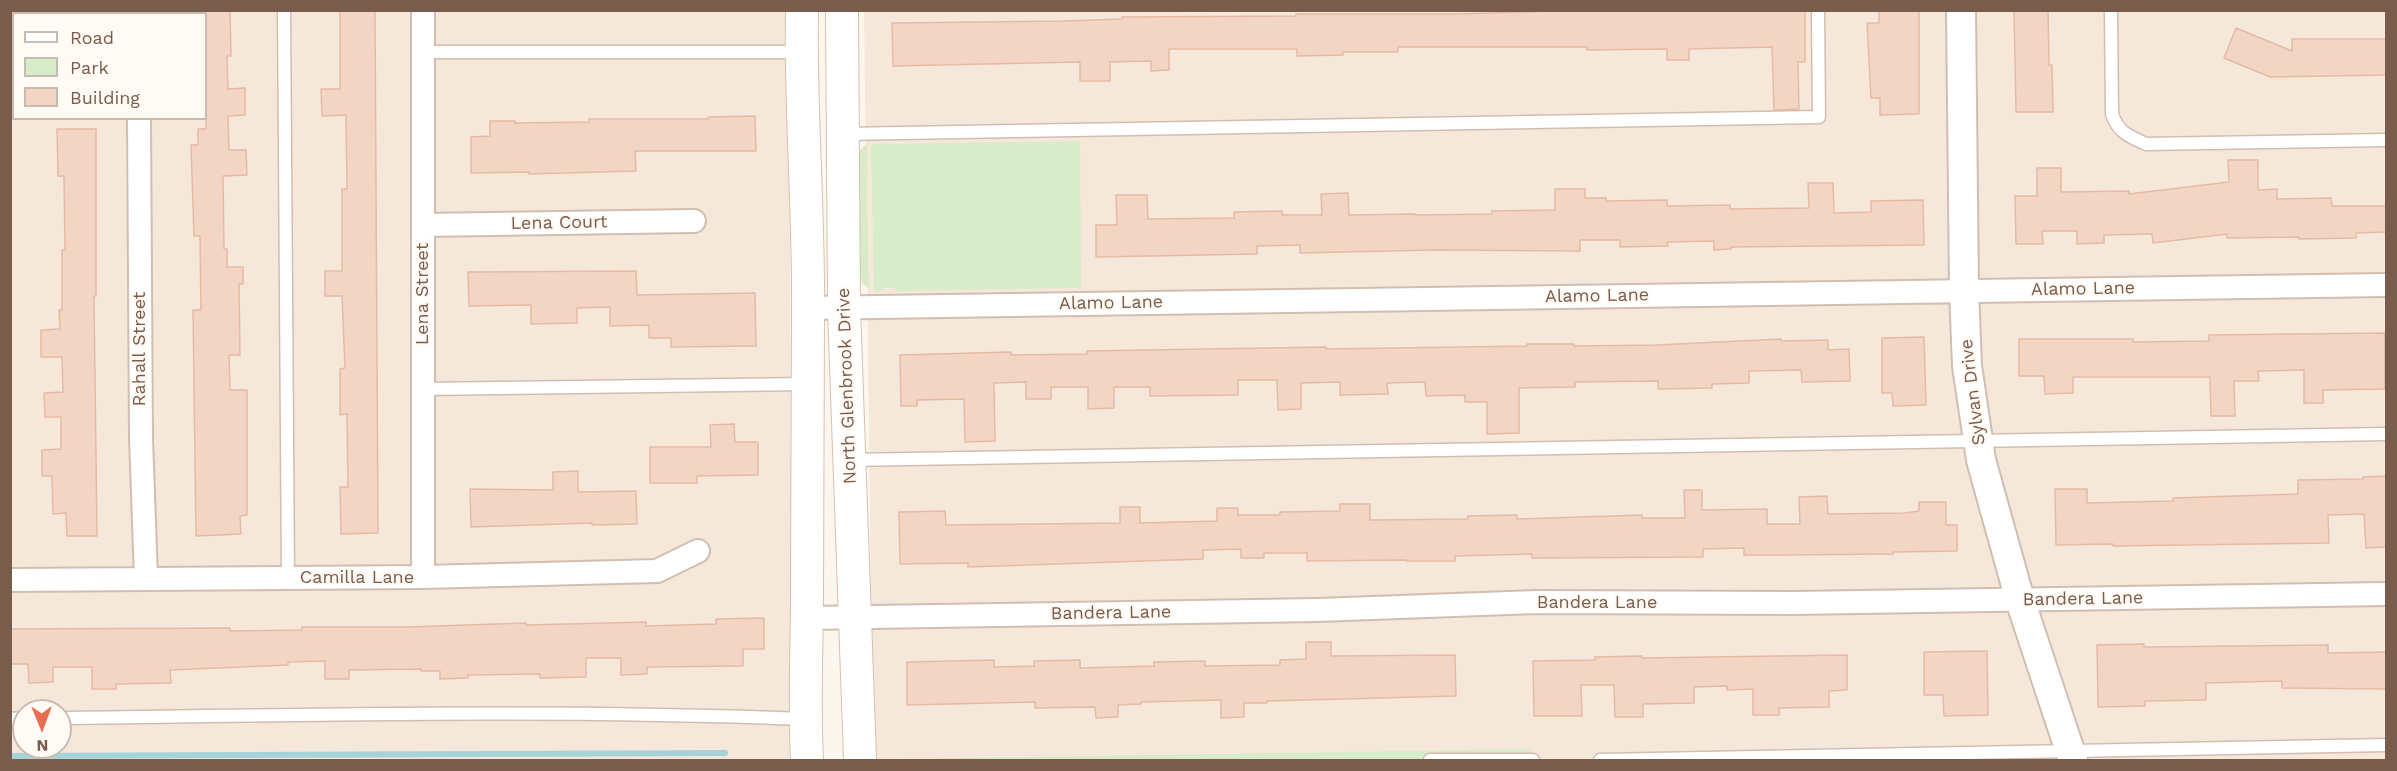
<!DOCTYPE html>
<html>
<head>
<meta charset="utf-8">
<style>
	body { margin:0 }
	#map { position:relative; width:2397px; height:771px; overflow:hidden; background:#fdf6ec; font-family:"Work Sans",sans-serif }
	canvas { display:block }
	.frame { position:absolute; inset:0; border:12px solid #7a5c4d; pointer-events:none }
	.legend { position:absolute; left:12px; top:12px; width:195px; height:108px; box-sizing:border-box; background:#fffaf3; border:2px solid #cabbb1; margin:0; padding:8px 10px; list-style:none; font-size:18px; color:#7a5c4d }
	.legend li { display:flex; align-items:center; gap:12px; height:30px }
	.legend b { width:30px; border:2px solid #cabbb1 }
	.north { position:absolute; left:12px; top:699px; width:60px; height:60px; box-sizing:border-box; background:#fffaf3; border:2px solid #cabbb1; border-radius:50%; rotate:179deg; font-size:16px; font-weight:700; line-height:24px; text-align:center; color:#7a5c4d }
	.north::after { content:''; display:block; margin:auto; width:21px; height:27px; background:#e76f51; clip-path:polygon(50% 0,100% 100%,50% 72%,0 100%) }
</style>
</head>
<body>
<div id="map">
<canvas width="2397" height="771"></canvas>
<div class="frame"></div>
<ul class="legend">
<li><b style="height:8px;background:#fff"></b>Road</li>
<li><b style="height:16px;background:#d8ecc9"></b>Park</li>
<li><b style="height:16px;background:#f3d5c3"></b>Building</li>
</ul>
<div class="north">N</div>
</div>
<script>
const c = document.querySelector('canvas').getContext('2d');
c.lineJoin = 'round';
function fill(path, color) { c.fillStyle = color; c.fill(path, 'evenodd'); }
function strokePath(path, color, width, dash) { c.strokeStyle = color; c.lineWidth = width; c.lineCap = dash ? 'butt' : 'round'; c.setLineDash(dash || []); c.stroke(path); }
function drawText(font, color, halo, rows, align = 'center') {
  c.font = font + ' "Work Sans",sans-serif'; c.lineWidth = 4.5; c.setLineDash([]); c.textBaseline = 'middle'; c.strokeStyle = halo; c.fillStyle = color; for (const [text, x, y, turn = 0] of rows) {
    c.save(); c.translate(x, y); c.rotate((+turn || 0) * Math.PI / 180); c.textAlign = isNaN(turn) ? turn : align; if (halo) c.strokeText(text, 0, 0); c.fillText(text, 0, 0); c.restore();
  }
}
const residential = new Path2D(`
	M 10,11 L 789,11 L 792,760 L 11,760 ZM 14,14 L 206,14 L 206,118 L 14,118 ZM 24,711 L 60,711 L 60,747 L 24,747 Z
	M 864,11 L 2386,11 L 2386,760 L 873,760 Z`);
const green = new Path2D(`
	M 1080,141 L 1081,288 L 895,291 L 895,288 L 884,288 L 884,291 L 874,291 L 871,144 Z
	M 867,144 L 868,271 L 870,289 C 857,282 858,272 858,259 L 860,258 L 861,248 L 857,248 L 857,153 Z
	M 1532,749 L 1532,760 L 882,760 L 899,759 Z`);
const stream = new Path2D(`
	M 10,756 L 725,753`);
const building = new Path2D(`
	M 206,10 L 230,10 L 231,56 L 227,56 L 228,89 L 245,88 L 245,115 L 228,116 L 229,150 L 246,150 L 247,175 L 223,176 L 224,249 L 227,249 L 227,267 L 243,267 L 243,284 L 239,284 L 240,355 L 229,355 L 230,390 L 247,390 L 247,515 L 240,516 L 241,534 L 196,536 L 193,310 L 201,310 L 200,236 L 194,236 L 191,145 L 198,145 L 198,129 L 206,129 Z
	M 340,10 L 375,10 L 378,533 L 341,534 L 340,487 L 348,487 L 347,414 L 340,415 L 340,369 L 345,368 L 342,296 L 325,296 L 325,271 L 342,271 L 342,189 L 347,189 L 346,115 L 322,116 L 321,89 L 340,89 Z
	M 1586,10 L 1805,10 L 1805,62 L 1798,62 L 1799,109 L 1774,110 L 1772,47 L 1689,49 L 1689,60 L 1667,60 L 1667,49 L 1587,50 L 1587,47 L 1398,47 L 1398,52 L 1343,52 L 1343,55 L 1297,56 L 1297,49 L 1169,49 L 1169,70 L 1151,71 L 1151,61 L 1110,62 L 1110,81 L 1080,81 L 1080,62 L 893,66 L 892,23 L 1064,21 L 1122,19 L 1122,17 L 1296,16 L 1296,14 L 1457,14 Z
	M 1879,10 L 1919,10 L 1919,114 L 1880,115 L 1880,98 L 1871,98 L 1867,23 L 1879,23 Z
	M 2014,10 L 2048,10 L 2049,65 L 2052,65 L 2053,112 L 2016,112 Z
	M 2236,28 L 2292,51 L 2292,39 L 2386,39 L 2386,75 L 2270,77 L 2224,58 Z
	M 755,116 L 756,151 L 635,151 L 636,171 L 529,174 L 529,172 L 471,173 L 471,137 L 490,136 L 490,121 L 515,121 L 515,123 L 589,122 L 589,119 L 708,119 L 708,117 Z
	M 57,129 L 96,129 L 96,296 L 94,296 L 97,536 L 67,536 L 66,513 L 53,514 L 52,476 L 42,476 L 42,450 L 61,449 L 61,417 L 45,417 L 44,393 L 63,392 L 62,357 L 41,357 L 41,330 L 60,329 L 59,310 L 62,310 L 62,250 L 65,250 L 64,176 L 58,176 Z
	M 2228,160 L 2258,160 L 2258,190 L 2277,189 L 2277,199 L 2331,198 L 2332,206 L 2386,206 L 2386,232 L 2356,233 L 2356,238 L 2299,239 L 2299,237 L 2227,238 L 2227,234 L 2153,243 L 2152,234 L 2104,235 L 2104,243 L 2077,244 L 2077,231 L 2042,231 L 2043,244 L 2016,244 L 2015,196 L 2037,196 L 2037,168 L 2061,168 L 2061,192 L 2129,191 L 2129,194 L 2229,182 Z
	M 1808,183 L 1833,183 L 1834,213 L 1871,212 L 1871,201 L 1923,200 L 1924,245 L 1731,247 L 1731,249 L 1714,250 L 1714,241 L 1667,242 L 1668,246 L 1620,247 L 1620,240 L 1580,240 L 1580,251 L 1434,250 L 1300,253 L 1300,245 L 1257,246 L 1257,254 L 1096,257 L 1096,225 L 1117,225 L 1116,195 L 1147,195 L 1148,219 L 1234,218 L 1234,212 L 1282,211 L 1282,215 L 1322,215 L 1321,194 L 1348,193 L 1349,215 L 1415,214 L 1415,215 L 1492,214 L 1492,211 L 1555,210 L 1555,189 L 1585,189 L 1585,198 L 1606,198 L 1606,201 L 1667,200 L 1667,206 L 1730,205 L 1730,209 L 1809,208 Z
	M 636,271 L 637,295 L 755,293 L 756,346 L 671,347 L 671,338 L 649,338 L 649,325 L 610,326 L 610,307 L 577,308 L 577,323 L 531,324 L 531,305 L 469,306 L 468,272 Z
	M 2385,333 L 2385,389 L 2323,390 L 2323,403 L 2304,403 L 2304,370 L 2258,371 L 2259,381 L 2234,381 L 2235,416 L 2211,416 L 2210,377 L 2073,377 L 2073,393 L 2045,394 L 2044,376 L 2019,376 L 2019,339 L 2133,339 L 2133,342 L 2209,341 L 2209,335 Z
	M 1924,337 L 1926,405 L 1893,406 L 1892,393 L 1882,393 L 1882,338 Z
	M 1781,339 L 1781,341 L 1828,340 L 1828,350 L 1849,349 L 1850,381 L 1802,382 L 1801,370 L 1749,371 L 1749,383 L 1712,384 L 1712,388 L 1658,389 L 1658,381 L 1575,382 L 1575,387 L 1519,388 L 1519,433 L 1487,434 L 1487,402 L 1465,402 L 1465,395 L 1426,396 L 1425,382 L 1387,383 L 1388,394 L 1340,395 L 1340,382 L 1301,383 L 1301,409 L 1278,410 L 1277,380 L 1238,380 L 1238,395 L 1150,396 L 1150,387 L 1114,387 L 1114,408 L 1088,409 L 1088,387 L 1051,387 L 1051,399 L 1026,399 L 1026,382 L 994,383 L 995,441 L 965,442 L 964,399 L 917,400 L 917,406 L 901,406 L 900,355 L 1011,352 L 1011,355 L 1087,354 L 1087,351 L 1326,347 L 1326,349 L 1527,346 L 1527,344 L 1574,344 L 1574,346 L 1657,345 Z
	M 734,424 L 735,442 L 758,442 L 758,475 L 697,476 L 697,483 L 650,483 L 650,447 L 711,447 L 710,425 Z
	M 578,471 L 578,492 L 636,491 L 637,524 L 592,525 L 592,523 L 471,527 L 470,489 L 553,490 L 553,472 Z
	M 2386,476 L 2386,547 L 2366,548 L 2364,514 L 2328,515 L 2329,543 L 2113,546 L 2113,544 L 2056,545 L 2055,489 L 2087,489 L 2087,503 L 2173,501 L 2173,498 L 2298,494 L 2298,480 L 2363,479 L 2363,477 Z
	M 1684,490 L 1702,490 L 1702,510 L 1767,509 L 1767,524 L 1800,524 L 1799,497 L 1827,496 L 1828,514 L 1905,513 L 1919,511 L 1919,502 L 1946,502 L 1946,525 L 1957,525 L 1957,551 L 1893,552 L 1893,554 L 1783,555 L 1744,555 L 1744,548 L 1703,549 L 1703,557 L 1532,558 L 1532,554 L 1455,556 L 1455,561 L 1406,561 L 1406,560 L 1307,561 L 1307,553 L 1264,553 L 1264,558 L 1241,558 L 1241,549 L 1203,550 L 1203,559 L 968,567 L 968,563 L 900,564 L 899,512 L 945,511 L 946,525 L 1120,523 L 1120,507 L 1140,507 L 1140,523 L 1217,521 L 1217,508 L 1238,508 L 1238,515 L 1280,515 L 1280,512 L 1340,511 L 1340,504 L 1370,504 L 1370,520 L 1468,519 L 1468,516 L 1517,515 L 1517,519 L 1642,515 L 1642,518 L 1685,518 Z
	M 764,618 L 764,649 L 743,649 L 743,666 L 647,667 L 647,674 L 621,675 L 621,658 L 586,658 L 586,677 L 540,678 L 540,674 L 468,675 L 468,678 L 440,679 L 440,671 L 421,671 L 421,669 L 349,670 L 349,679 L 325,679 L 325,661 L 288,662 L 288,665 L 170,670 L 171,683 L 116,684 L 116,689 L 92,689 L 92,667 L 53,667 L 53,682 L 29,683 L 28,664 L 10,664 L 10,629 L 230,628 L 230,631 L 302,630 L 302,627 L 406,627 L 526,623 L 526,625 L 646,622 L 646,626 L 716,624 L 716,619 Z
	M 1306,642 L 1331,642 L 1331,656 L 1455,655 L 1456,696 L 1267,701 L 1267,703 L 1244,703 L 1244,717 L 1221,718 L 1221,700 L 1141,702 L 1141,704 L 1118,705 L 1118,717 L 1096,718 L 1095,707 L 1035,708 L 1035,702 L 907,705 L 907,662 L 994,660 L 994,667 L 1034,666 L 1034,661 L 1080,660 L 1080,668 L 1154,666 L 1154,662 L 1205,661 L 1205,666 L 1280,665 L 1280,660 L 1306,659 Z
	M 2144,644 L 2144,647 L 2328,645 L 2328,653 L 2386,652 L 2386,689 L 2282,688 L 2282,681 L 2206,683 L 2206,700 L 2145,701 L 2145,706 L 2098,707 L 2097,645 Z
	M 1987,651 L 1988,715 L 1944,716 L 1943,695 L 1924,695 L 1924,652 Z
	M 1847,655 L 1847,690 L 1829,691 L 1829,707 L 1779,708 L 1779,715 L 1753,715 L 1753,689 L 1727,690 L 1727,686 L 1694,687 L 1694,703 L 1643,704 L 1643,717 L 1615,717 L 1614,685 L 1581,685 L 1582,716 L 1534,716 L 1533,661 L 1595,660 L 1595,657 L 1642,656 L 1642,658 Z`);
const service = new Path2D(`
	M 284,10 L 288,578
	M 2111,10 L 2112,114 C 2118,132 2128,136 2146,144 L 2386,140
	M 423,52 L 801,52
	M 843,134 L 1819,117 L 1818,10
	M 423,389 L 807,384
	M 849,460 L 2386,434
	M 60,718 C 308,715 557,709 805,719
	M 10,719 L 24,718
	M 1430,760 L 1533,760
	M 1600,760 L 2386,745`);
const minor = new Path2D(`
	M 138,10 L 138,14
	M 139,118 L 141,438 L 146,579
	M 423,225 L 694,221
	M 808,308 L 2386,285
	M 423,577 L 423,10
	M 10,580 L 423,577 L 657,571 L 698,551
	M 807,618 L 1318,610 L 1536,602 L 1794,603 L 2386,594`);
const tertiary = new Path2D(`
	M 1961,10 L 1964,290 L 1967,366 L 1981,460 L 2020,600 L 2073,760`);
const secondary = new Path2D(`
	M 802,10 C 800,110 809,210 808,310 C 808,404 808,498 807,592 C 807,649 804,704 807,760
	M 842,10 L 844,309 L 860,760`);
const streetNames = [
	["Lena Court",559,223,-1],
	["Alamo Lane",2083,289,-1],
	["Lena Street",423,294,-90],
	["Alamo Lane",1597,296,-1],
	["Alamo Lane",1111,303,-1],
	["Rahall Street",140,349,-90],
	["North Glenbrook Drive",847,386,-92],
	["Sylvan Drive",1973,392,-97],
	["Camilla Lane",357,578],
	["Bandera Lane",2083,599,-1],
	["Bandera Lane",1597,603],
	["Bandera Lane",1111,613,-1]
];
fill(residential, '#f5e8da');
fill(green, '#d8ecc9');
strokePath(stream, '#a5d3da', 6);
fill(building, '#f3d5c3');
strokePath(building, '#e6bba3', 1.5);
strokePath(service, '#d1beb0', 15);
strokePath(minor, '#d1beb0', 26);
strokePath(tertiary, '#d1beb0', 32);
strokePath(secondary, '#d6c0b0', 34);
strokePath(service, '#fff', 12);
strokePath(minor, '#fff', 22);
strokePath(tertiary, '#fff', 28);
strokePath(secondary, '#fff', 32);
drawText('18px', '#7a5c4d', '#fffaf3', streetNames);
</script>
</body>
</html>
